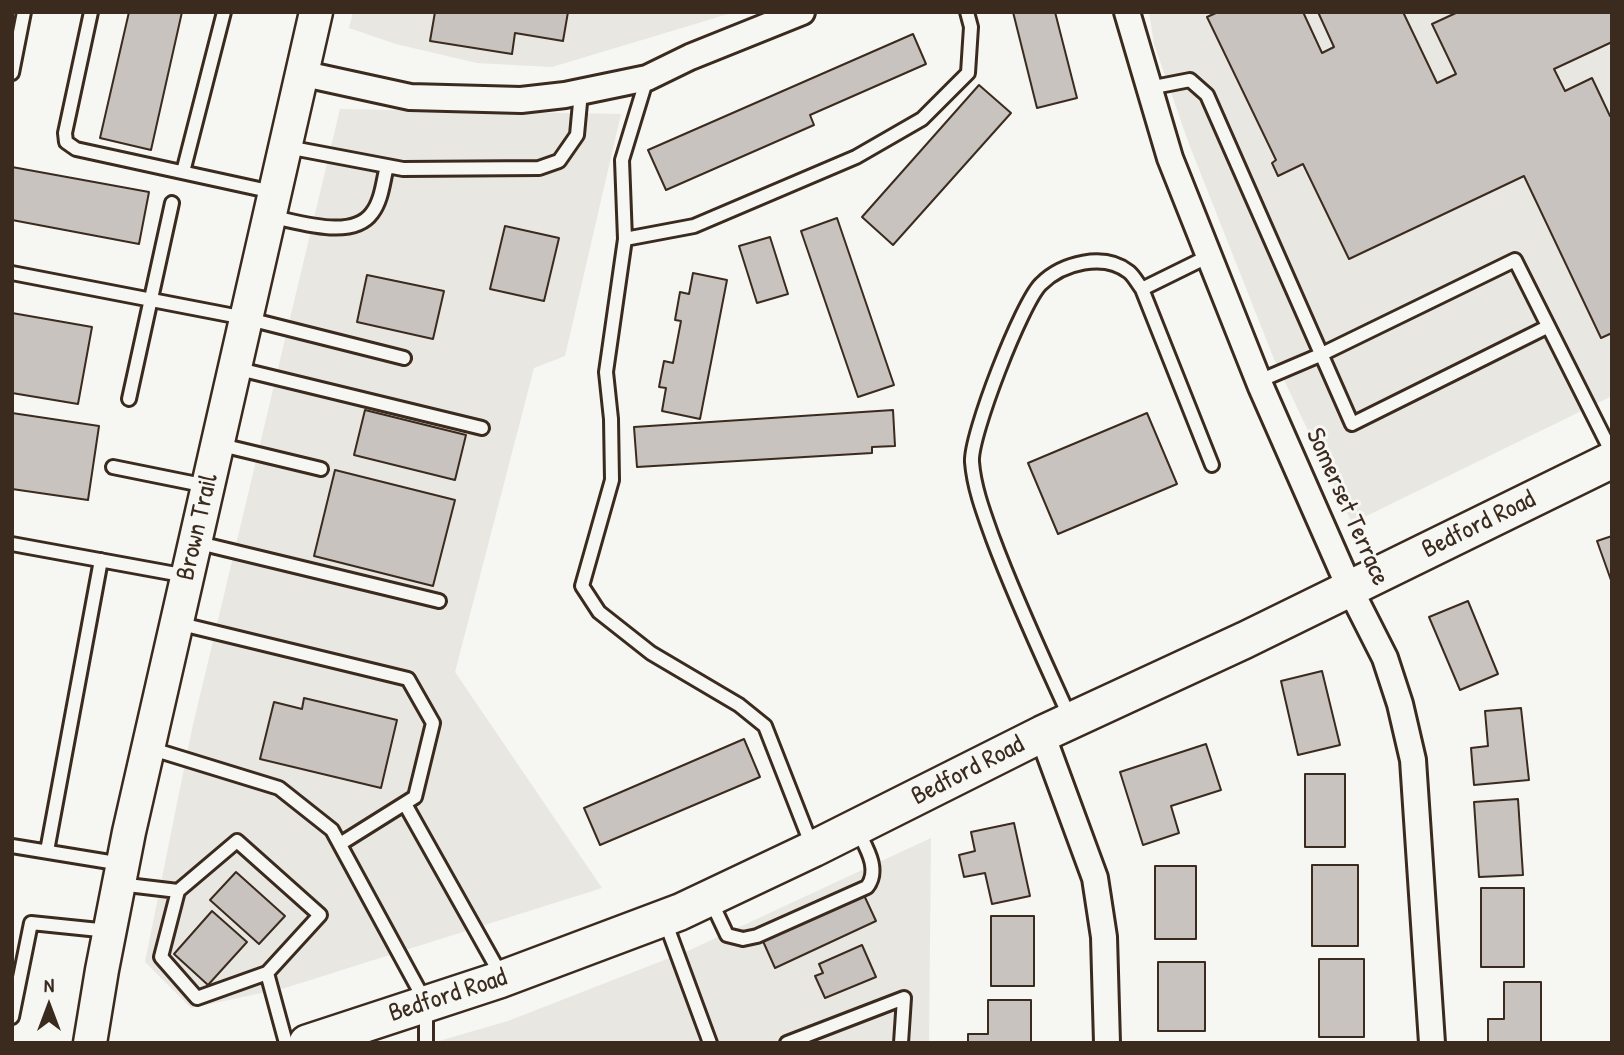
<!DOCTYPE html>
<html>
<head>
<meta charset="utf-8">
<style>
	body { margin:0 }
	#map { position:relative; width:1624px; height:1055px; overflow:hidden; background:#f6f6f2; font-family:"Patrick Hand",sans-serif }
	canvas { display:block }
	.frame { position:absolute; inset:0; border:14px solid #3b2a1e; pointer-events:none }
	.north { position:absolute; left:14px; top:971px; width:70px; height:70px; -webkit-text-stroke:5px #f6f6f2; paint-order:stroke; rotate:0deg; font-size:19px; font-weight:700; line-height:28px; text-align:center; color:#3b2a1e }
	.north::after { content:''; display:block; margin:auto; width:24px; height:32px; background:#3b2a1e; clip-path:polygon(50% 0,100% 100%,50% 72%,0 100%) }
</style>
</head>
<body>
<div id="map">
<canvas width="1624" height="1055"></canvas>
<div class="frame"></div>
<div class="north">N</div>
</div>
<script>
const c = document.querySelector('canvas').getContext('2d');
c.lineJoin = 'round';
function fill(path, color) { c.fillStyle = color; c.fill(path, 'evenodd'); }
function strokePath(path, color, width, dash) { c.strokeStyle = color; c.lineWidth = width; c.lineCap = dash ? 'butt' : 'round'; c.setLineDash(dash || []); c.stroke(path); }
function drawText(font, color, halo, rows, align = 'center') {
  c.font = font + ' "Patrick Hand",sans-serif'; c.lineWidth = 6; c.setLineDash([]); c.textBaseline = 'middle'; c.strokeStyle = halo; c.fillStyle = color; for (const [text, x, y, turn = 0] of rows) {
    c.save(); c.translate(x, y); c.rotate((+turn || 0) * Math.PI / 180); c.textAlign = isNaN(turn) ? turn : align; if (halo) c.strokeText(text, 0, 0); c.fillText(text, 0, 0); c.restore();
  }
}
const built = new Path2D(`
	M 353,12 L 735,12 L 552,67 L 477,63 L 396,44 L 349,28 Z
	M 1149,12 L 1612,12 L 1612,396 L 1352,523 L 1274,359 L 1189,144 L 1154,44 Z
	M 340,109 L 621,114 L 565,356 L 534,368 L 455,672 L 602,888 L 285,988 L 191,1008 L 145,962 L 192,729 Z
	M 931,838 L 929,1043 L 432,1043 L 508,1021 L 690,950 Z`);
const building = new Path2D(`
	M 129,12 L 182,12 L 151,150 L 100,138 Z
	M 435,12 L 568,12 L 563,41 L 515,33 L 512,54 L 430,41 Z
	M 1013,12 L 1055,12 L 1077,98 L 1037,108 Z
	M 1218,12 L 1303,12 L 1322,53 L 1334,47 L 1318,12 L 1403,12 L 1437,83 L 1456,74 L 1432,24 L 1458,12 L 1612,12 L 1612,42 L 1554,69 L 1565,91 L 1592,78 L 1610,116 L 1612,115 L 1612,333 L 1601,338 L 1524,176 L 1349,259 L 1303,164 L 1278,176 L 1272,163 L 1276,160 L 1207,17 Z
	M 913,34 L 926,64 L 810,115 L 814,125 L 666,190 L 648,150 Z
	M 979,85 L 1011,113 L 893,245 L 862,217 Z
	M 12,167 L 149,192 L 139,244 L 12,220 Z
	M 837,218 L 894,385 L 858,397 L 801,231 Z
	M 505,226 L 559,238 L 544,301 L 490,289 Z
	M 770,237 L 788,294 L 757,303 L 739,246 Z
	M 693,273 L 727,280 L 700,419 L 662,411 L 666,388 L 659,387 L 664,361 L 673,363 L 681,321 L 675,320 L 680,292 L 689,294 Z
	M 367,275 L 444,291 L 433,339 L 357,322 Z
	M 12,313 L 92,327 L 78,404 L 12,393 Z
	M 365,410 L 466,435 L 455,480 L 354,455 Z
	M 893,410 L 895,446 L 872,447 L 872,453 L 637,467 L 634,427 Z
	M 12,413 L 99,426 L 88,500 L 12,489 Z
	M 1147,413 L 1177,484 L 1058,534 L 1028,463 Z
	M 335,470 L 455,500 L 433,586 L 314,556 Z
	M 1612,536 L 1612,583 L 1597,541 Z
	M 1468,601 L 1498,674 L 1460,690 L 1429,617 Z
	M 1322,671 L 1340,745 L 1298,755 L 1281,681 Z
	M 304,698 L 397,720 L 381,788 L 260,759 L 274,702 L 302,709 Z
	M 1521,708 L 1529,780 L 1474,785 L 1471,748 L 1488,746 L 1485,711 Z
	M 744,739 L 760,777 L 600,845 L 584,808 Z
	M 1206,744 L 1221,790 L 1171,806 L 1179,833 L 1143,845 L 1120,772 Z
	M 1305,774 L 1345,774 L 1345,847 L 1305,847 Z
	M 1518,799 L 1523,875 L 1479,877 L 1474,802 Z
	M 1014,823 L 1030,896 L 992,904 L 985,873 L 964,877 L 959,855 L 975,851 L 971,832 Z
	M 1312,865 L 1358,865 L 1358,946 L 1312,946 Z
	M 1155,866 L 1196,866 L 1196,939 L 1155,939 Z
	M 236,872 L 285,916 L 259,944 L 210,900 Z
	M 1481,888 L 1524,888 L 1524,967 L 1481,967 Z
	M 863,893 L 876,921 L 775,968 L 762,939 Z
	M 212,911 L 247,942 L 208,985 L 174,954 Z
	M 991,916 L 1034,916 L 1034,986 L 991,986 Z
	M 862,945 L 876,977 L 825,998 L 815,976 L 823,973 L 819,964 Z
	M 1319,959 L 1364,959 L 1364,1037 L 1319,1037 Z
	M 1158,962 L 1205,962 L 1205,1031 L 1158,1031 Z
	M 1504,982 L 1541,982 L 1541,1043 L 1488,1043 L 1488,1019 L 1504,1019 Z
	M 988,1000 L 1031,1000 L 1031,1043 L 968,1043 L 968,1034 L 988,1034 Z`);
const service = new Path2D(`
	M 91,12 L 65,133 L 66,142 L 76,149 L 273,192
	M 12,73 L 24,12
	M 647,78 L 622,160 L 625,239 L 606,372 L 611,419 L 612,480 L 582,586 L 599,612 L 651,653 L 739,705 L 765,726 L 812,846
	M 1149,88 L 1190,80 L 1207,95 L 1352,424 L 1547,327
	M 287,147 L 403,169 L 539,168 L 559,161 L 577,135 L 581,92
	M 183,172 L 224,12
	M 268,216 C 297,221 352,241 372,213 C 382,200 383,181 387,166
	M 625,239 L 694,226 L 856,157 L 922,119 L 968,73 L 971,27 L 967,12
	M 12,273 L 245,318 L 404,358
	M 1142,289 L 1212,465
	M 235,368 L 482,428
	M 1259,381 L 1320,355 L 1515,260 L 1612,453
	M 129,399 L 172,203
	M 217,444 L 321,469
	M 113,467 L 207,486
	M 195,542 L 439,601
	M 12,544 L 187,576
	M 177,623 L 408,679 L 433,723 L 415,797 L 340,844
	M 1071,720 C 1044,660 1016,601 993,539 C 984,514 974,488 972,462 C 970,436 1022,302 1041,284 C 1062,263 1104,252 1129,272 C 1134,276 1138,284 1142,289 L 1209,256
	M 149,748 L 279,788 L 332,830 L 426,1003 L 426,1043
	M 405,804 L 501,975
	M 12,846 L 122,864
	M 47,851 L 101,560
	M 119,884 L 178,891 L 161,957 L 197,998 L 267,973 L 286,1043
	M 178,891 L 237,841 L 320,915 L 267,973
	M 711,901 L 727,935 L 743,939 L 757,936 L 867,887 C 881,869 865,846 857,829
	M 665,921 L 710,1043
	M 12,1017 L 31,923 L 109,931
	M 787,1043 L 904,998 L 901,1043`);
const minor = new Path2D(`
	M 1127,12 L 1170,158 L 1261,387 L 1350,589 L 1385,658 L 1400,704 L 1413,760 L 1432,1043
	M 300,73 L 410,97 L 521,100 L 565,95 L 647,78 L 690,57 L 802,12
	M 1042,734 L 1095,878 L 1104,937 L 1107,1043`);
const tertiary = new Path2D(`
	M 90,1043 L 102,970 L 129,832 L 316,12`);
const secondary = new Path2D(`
	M 307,1043 L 499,980 L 680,912 L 813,849 L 1042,734 L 1245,640 L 1612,460`);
const streetNames = [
	["Somerset Terrace",1347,507,66],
	["Bedford Road",1479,525,-26],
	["Brown Trail",198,527,-77],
	["Bedford Road",968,771,-27],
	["Bedford Road",448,996,-18]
];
fill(built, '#e8e7e2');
fill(building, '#c8c3be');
strokePath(building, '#3b2a1e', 2);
strokePath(service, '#3b2a1e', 18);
strokePath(minor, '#3b2a1e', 30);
strokePath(tertiary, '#3b2a1e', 37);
strokePath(secondary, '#3b2a1e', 40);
strokePath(service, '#f6f6f2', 12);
strokePath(minor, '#f6f6f2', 24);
strokePath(tertiary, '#f6f6f2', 32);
strokePath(secondary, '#f6f6f2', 35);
drawText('26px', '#3b2a1e', '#f6f6f2', streetNames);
</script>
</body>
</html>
